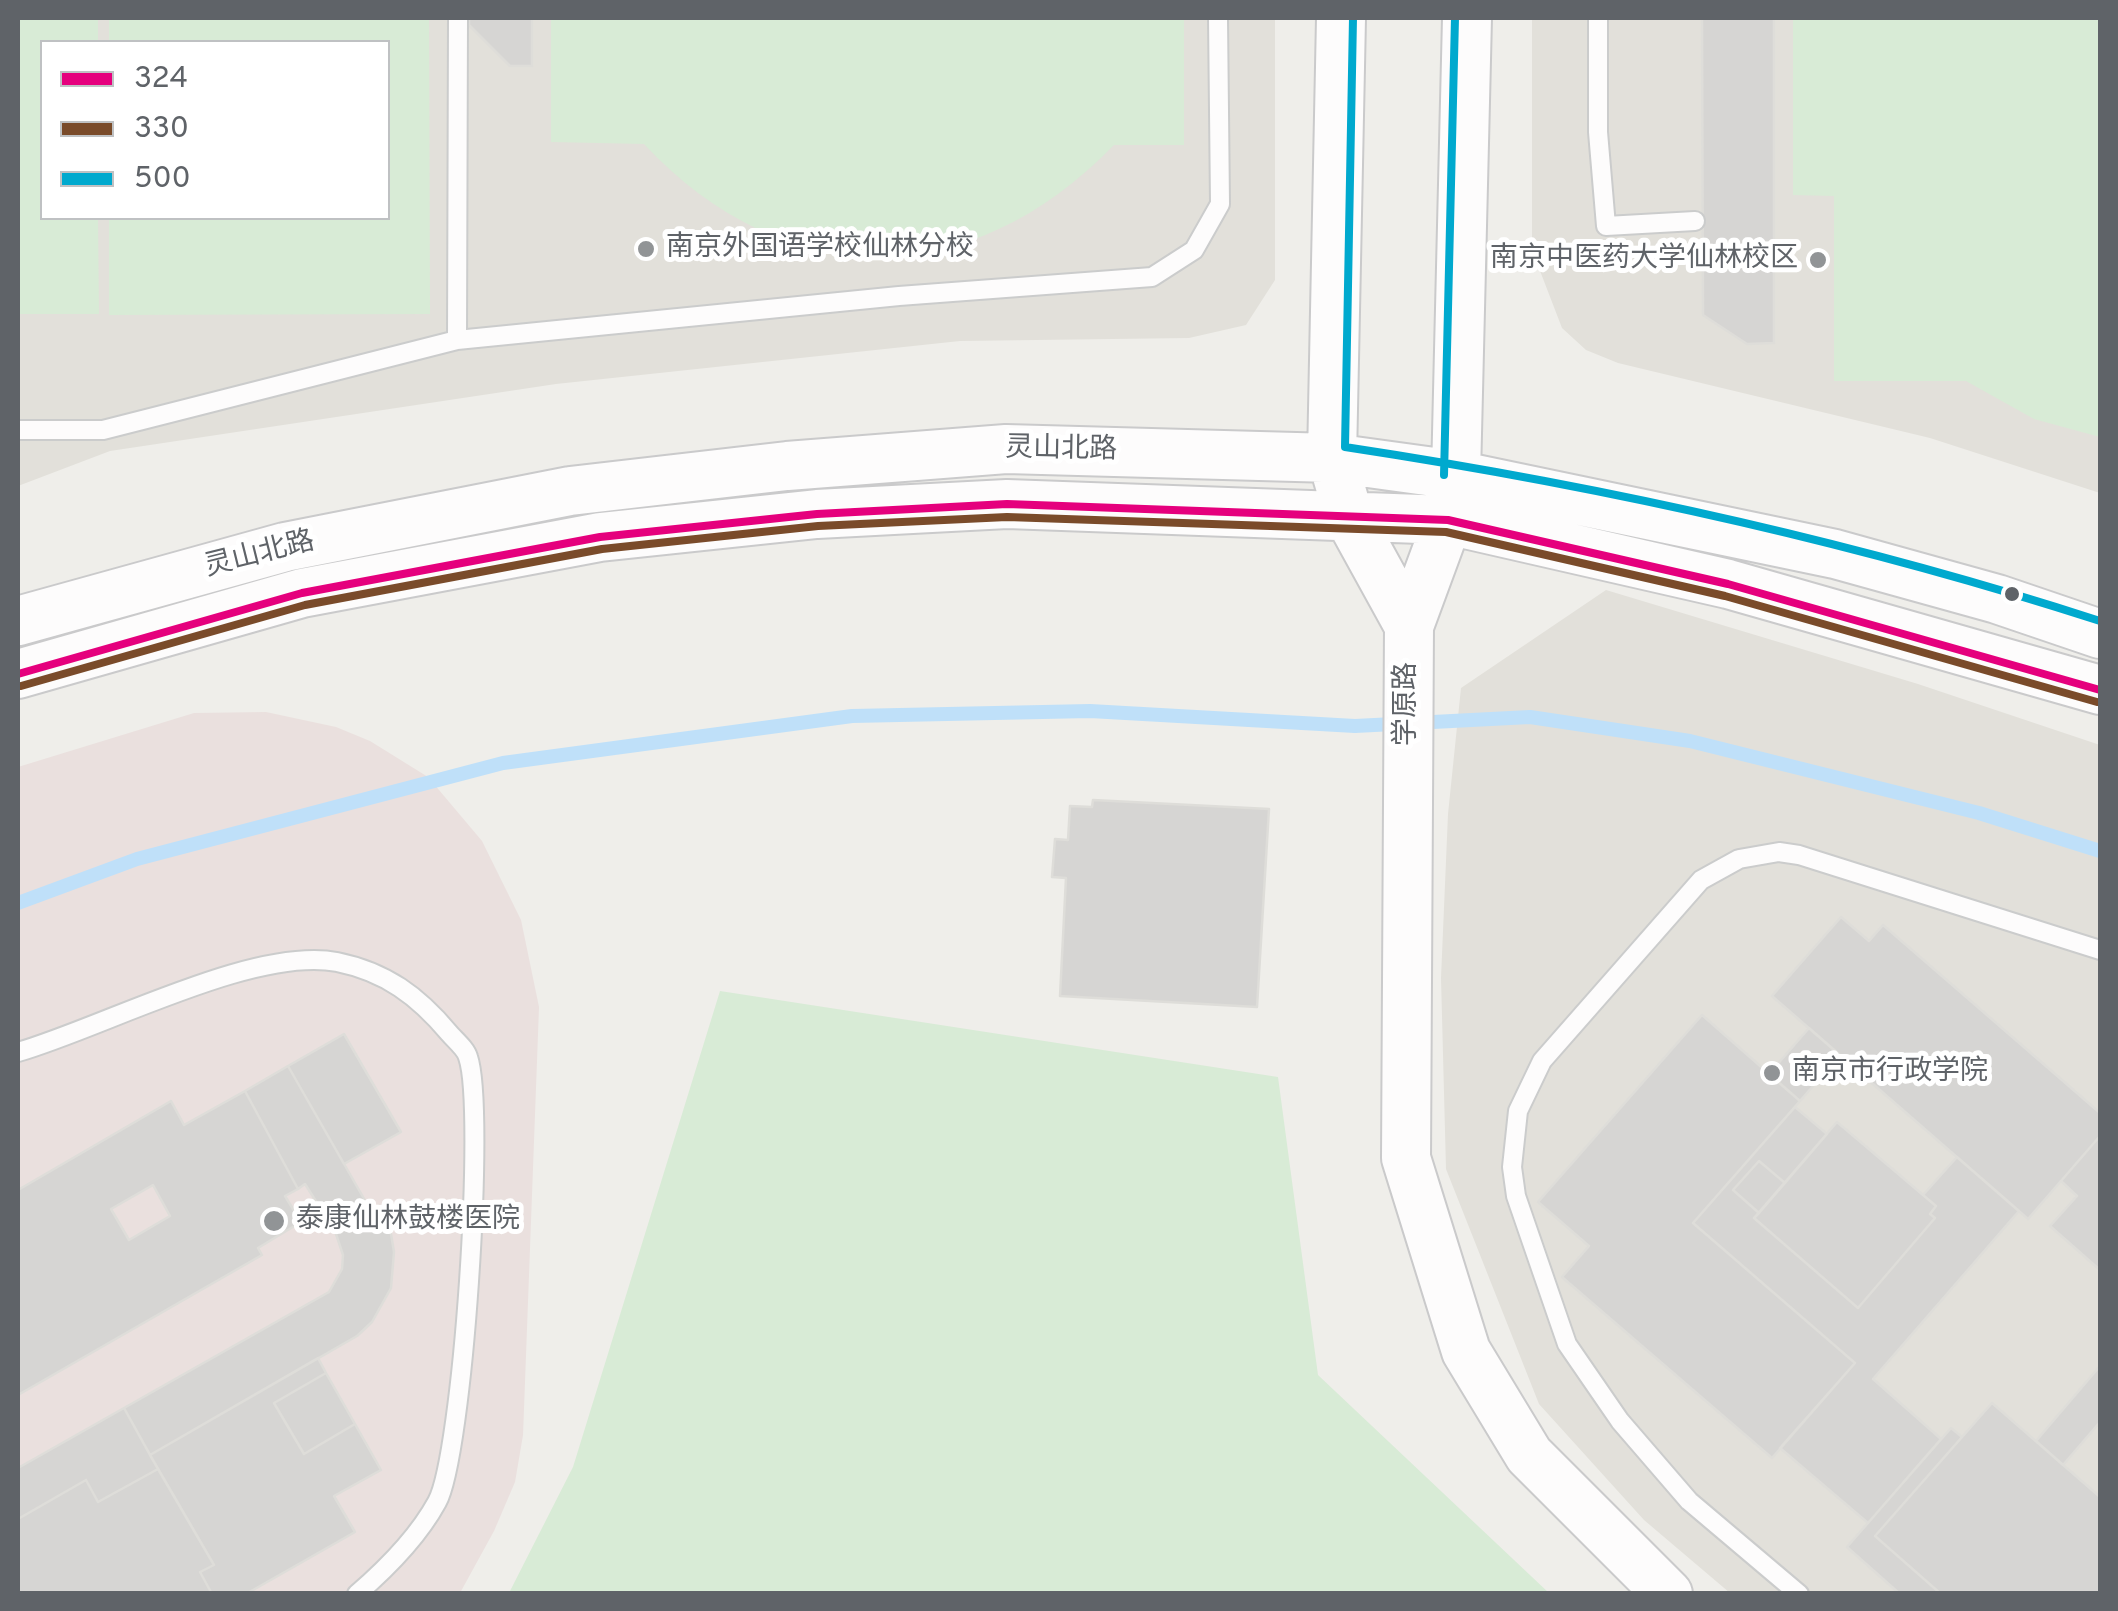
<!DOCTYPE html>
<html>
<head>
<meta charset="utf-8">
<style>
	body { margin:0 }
	#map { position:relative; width:2118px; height:1611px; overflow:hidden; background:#efeeea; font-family:Overpass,sans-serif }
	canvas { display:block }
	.frame { position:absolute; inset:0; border:20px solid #5f6368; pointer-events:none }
	.legend { position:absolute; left:40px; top:40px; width:350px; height:180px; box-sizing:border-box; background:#fff; border:2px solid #bfc1c3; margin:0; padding:12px 18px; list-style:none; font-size:30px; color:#5f6368 }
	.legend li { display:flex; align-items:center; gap:20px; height:50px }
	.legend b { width:50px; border:2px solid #bfc1c3 }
</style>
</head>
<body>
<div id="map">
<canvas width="2118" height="1611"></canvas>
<div class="frame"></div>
<ul class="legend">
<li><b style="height:12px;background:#e5007d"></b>324</li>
<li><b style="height:12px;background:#7a4b2a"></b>330</li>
<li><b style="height:12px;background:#00a9ce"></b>500</li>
</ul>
</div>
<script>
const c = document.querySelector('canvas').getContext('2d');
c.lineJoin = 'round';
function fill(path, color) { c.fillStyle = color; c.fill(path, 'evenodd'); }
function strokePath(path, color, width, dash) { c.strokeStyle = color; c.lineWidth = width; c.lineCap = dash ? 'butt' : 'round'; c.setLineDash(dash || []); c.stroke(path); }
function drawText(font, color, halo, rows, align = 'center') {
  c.font = font + ' Overpass,"Noto Sans SC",sans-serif'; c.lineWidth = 10; c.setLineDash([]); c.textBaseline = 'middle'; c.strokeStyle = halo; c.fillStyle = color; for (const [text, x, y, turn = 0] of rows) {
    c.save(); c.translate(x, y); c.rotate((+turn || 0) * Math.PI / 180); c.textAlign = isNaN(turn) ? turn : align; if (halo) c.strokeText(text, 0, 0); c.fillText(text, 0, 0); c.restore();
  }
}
const education = new Path2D(`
	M 18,18 L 1275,18 L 1275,280 L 1246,325 L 1189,338 L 960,341 L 556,384 L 110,451 L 18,486 ZM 42,42 L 388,42 L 388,218 L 42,218 Z
	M 1532,18 L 2100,18 L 2100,493 L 1930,438 L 1618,363 L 1586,350 L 1562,328 L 1532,250 Z
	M 1606,590 L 1918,684 L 2100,745 L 2100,1593 L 1730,1593 L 1644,1520 L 1539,1404 L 1446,1169 L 1441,978 L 1448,814 L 1461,688 Z`);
const medical = new Path2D(`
	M 266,712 L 336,727 L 370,741 L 428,777 L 482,841 L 521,920 L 539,1007 L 523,1435 L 515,1482 L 494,1531 L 460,1593 L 18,1594 L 18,767 L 194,713 Z`);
const green = new Path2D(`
	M 18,18 L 98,18 L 98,42 L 42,42 L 42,218 L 98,218 L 99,314 L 18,314 Z
	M 109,18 L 429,18 L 430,314 L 109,315 L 109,218 L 388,218 L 388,42 L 109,42 Z
	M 551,18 L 1184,18 L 1184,145 L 1114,145 C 971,293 785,295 644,144 L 551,142 Z
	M 1793,18 L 2100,18 L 2100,437 L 2034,419 L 1966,381 L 1834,381 L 1834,196 L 1793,195 Z
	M 720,991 L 1278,1077 L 1318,1375 L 1549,1593 L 509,1593 L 573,1467 Z`);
const stream = new Path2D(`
	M 18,903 L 137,859 L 503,763 L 852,716 L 1090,711 L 1355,726 L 1530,717 L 1690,741 L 1979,813 L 2100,851`);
const building = new Path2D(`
	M 469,18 L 532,18 L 532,66 L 510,66 L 469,25 Z
	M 1702,18 L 1774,18 L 1774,343 L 1747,344 L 1703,315 Z
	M 1093,800 L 1269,809 L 1257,1007 L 1060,996 L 1066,878 L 1052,877 L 1055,839 L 1068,840 L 1070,806 L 1092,807 Z
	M 1841,917 L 1869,941 L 1883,925 L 2100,1113 L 2100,1136 L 2028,1219 L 1772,996 Z
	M 1702,1015 L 1800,1101 L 1693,1223 L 1855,1363 L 1772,1458 L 1562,1277 L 1589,1246 L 1538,1202 Z
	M 1809,1028 L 1840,1055 L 1800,1101 L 1769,1074 Z
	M 344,1034 L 401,1132 L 344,1164 L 288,1066 Z
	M 288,1066 L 367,1204 L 372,1201 L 391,1234 L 394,1252 L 391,1288 L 372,1322 L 357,1336 L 150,1455 L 124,1408 L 329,1292 L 342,1269 L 343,1255 L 335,1231 L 305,1184 L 298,1189 L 245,1091 Z
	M 245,1091 L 298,1189 L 285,1196 L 301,1222 L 258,1248 L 262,1255 L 18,1395 L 18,1190 L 171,1101 L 184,1125 ZM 153,1185 L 170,1216 L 129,1240 L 111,1209 Z
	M 1795,1107 L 1827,1134 L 1785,1183 L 1759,1161 L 1733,1190 L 1759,1213 L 1754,1218 L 1858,1308 L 1935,1218 L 1930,1214 L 1936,1206 L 1923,1195 L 1957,1157 L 2019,1211 L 1873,1379 L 1941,1439 L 1868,1523 L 1780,1448 L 1855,1363 L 1693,1223 Z
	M 1837,1122 L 1936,1206 L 1930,1214 L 1935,1218 L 1858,1308 L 1754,1218 Z
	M 2100,1136 L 2100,1270 L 2050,1226 L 2077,1196 L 2061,1181 Z
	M 1759,1161 L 1785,1183 L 1759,1213 L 1733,1190 Z
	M 318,1358 L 326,1373 L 274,1403 L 304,1454 L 355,1424 L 381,1470 L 334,1496 L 355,1532 L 246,1594 L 212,1594 L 200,1572 L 214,1565 L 150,1455 Z
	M 2100,1366 L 2100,1422 L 2063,1465 L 2036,1441 Z
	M 326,1373 L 355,1424 L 304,1454 L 274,1403 Z
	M 1992,1403 L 2100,1497 L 2100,1594 L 1941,1594 L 1875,1536 Z
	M 124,1408 L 158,1469 L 98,1502 L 86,1480 L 18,1519 L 18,1468 Z
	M 1951,1428 L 1962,1437 L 1875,1536 L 1941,1594 L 1900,1594 L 1847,1547 Z
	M 158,1469 L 214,1565 L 200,1572 L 212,1594 L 18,1594 L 18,1519 L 86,1480 L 98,1502 Z`);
const lane = new Path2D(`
	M 1598,18 L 1598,132 L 1606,226 L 1695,221
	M 457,340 L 458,18
	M 18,430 L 103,430 L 457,340 L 899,296 L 1152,277 L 1194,250 L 1220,204 L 1218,18
	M 18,1052 C 102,1028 254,946 337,962 C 386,972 418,996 449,1033 C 455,1040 466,1049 468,1057 C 486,1109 463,1455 437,1502 C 419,1535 386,1569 357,1594
	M 1799,1594 L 1689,1501 L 1620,1421 L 1567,1344 L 1516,1196 L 1512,1167 L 1518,1111 L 1542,1061 L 1701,880 L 1739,859 L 1779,852 L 1799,855 L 2100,950`);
const secondary = new Path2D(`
	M 1341,18 L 1332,458 L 1349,517 L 1409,626
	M 1467,18 L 1456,475 L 1448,520 L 1409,626 L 1406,1158 L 1466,1351 L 1529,1455 L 1668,1594
	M 18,621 L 285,547 L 570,491 L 787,466 L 1006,449 L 1332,458 L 1456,475 L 1835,554 L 1997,599 L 2100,634
	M 18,674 L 302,593 L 600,537 L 817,514 L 1007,504 L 1448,520 L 1728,584 L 2100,690`);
const bus1 = new Path2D(`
	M 18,674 L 302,593 L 600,537 L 817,514 L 1007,504 L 1448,520 L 1728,584 L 2100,690`);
const bus2 = new Path2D(`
	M 21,686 L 305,605 L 602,549 L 818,526 L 1007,517 L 1446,532 L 1725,596 L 2097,702`);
const bus3 = new Path2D(`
	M 1353,18 L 1345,447 C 1602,486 1853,541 2100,621
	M 1444,475 L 1455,18`);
const markers = [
	[646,249,10,"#919496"],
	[1818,260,10,"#919496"],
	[2012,594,9,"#5f6368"],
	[1772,1073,10,"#919496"],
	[274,1221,12,"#919496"]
];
const poiNames = [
	["南京外国语学校仙林分校",666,249],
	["南京中医药大学仙林校区",1798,260,"right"],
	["南京市行政学院",1792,1073],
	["泰康仙林鼓楼医院",296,1221]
];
const streetNames = [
	["灵山北路",1061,451,1],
	["灵山北路",260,556,-14],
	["学原路",1408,704,-90]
];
fill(education, '#e2e0da');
fill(medical, '#eae0de');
fill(green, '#d8ebd6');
strokePath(stream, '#bfe0f9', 14);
fill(building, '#d6d5d3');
strokePath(building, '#deddd9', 2.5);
strokePath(lane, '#cbcccc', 22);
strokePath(secondary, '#cacacb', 52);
strokePath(lane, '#fdfcfc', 18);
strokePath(secondary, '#fdfcfc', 48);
strokePath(bus1, '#e5007d', 8);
strokePath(bus2, '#7a4b2a', 8);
strokePath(bus3, '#00a9ce', 8);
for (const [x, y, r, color] of markers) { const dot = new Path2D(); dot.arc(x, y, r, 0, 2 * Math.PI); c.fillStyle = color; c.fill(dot); strokePath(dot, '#fff', 4); }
drawText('28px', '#5f6368', '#fff', poiNames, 'left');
drawText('28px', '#5f6368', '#fff', streetNames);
</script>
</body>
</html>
